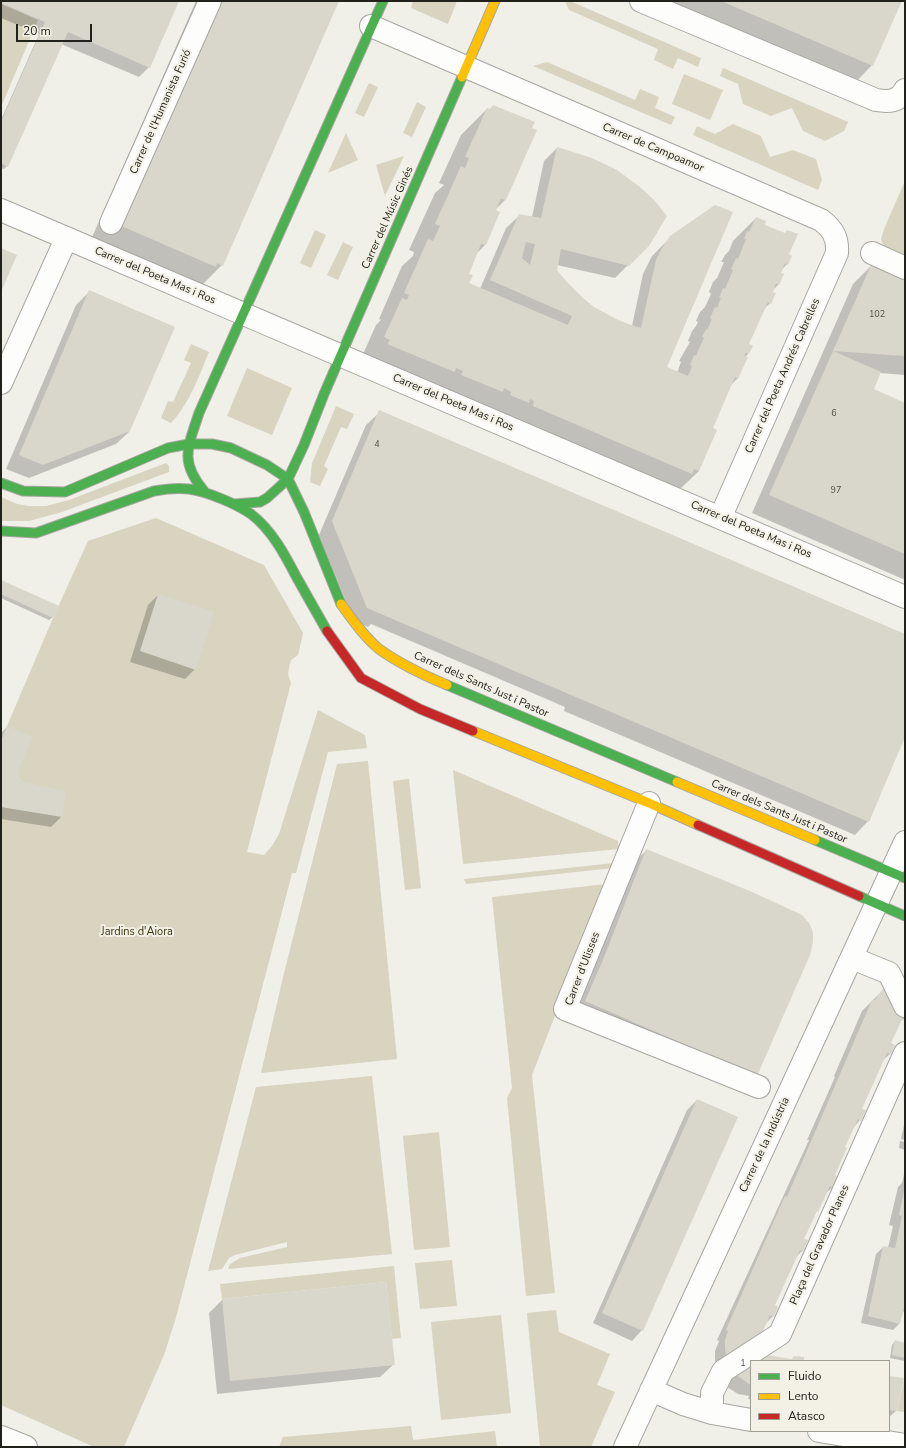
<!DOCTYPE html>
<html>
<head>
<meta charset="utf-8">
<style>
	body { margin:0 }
	#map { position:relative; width:906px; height:1448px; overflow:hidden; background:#f0efe8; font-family:"Nunito Sans",sans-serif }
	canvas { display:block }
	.frame { position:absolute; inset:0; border:2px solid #22221d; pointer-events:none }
	.legend { position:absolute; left:750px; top:1360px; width:140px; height:72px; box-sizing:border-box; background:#f3f1e5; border:1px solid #9f9e95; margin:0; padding:5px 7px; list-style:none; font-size:12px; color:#22221d }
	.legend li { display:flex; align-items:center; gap:8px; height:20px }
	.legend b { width:20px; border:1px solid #9f9e95 }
	.scale { position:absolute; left:16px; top:24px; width:76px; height:18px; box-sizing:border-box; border:2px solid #22221d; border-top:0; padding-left:5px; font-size:12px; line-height:14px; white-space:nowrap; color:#22221d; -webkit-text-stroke:3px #f3f1e5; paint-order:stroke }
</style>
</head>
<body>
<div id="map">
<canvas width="906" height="1448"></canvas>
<div class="frame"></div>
<ul class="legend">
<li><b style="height:5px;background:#4caf50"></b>Fluido</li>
<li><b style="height:5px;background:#ffc107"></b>Lento</li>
<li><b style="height:5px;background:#c62828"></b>Atasco</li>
</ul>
<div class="scale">20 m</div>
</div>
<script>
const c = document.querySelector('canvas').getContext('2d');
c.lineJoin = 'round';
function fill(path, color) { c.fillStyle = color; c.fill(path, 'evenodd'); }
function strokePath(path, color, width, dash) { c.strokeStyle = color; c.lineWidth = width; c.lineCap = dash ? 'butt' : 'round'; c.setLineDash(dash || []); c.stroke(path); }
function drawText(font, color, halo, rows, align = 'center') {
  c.font = font + ' "Nunito Sans",sans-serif'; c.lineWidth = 4; c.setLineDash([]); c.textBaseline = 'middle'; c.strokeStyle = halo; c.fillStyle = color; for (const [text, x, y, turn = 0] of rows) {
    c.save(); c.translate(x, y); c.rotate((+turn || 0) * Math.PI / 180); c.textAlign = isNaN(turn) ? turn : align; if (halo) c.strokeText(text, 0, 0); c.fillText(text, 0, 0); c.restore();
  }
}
const green = new Path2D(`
	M 413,1 L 457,1 L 448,24 L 411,8 Z
	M 565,1 L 570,1 L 701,58 L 698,67 L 678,58 L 673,69 L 654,60 L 658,49 L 569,10 Z
	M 1,4 L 38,20 L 1,107 Z
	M 547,62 L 635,100 L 640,89 L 659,97 L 655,108 L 675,117 L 671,125 L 533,66 Z
	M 723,68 L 848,122 L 844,131 L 825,141 L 803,131 L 792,108 L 771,116 L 743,104 L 738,84 L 720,76 Z
	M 684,74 L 723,90 L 710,120 L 672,104 Z
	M 369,83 L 378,87 L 364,117 L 355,113 Z
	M 417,102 L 426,107 L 412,137 L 403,133 Z
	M 733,124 L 761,136 L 770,157 L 793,150 L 816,159 L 822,180 L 818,190 L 693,135 L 697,126 L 715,134 Z
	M 346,133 L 358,160 L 328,173 Z
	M 404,156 L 385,196 L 376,165 Z
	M 905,181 L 905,255 L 884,247 L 881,239 L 884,229 Z
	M 315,230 L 326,235 L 311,268 L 300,263 Z
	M 343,242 L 353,247 L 338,280 L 327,275 Z
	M 191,344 L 209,352 C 199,376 190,403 171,423 L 161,418 L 168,401 L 173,402 L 191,363 L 184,360 Z
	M 247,368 L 292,388 L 272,435 L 227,416 Z
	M 336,406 L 354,414 L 347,429 L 341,427 L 324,466 L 328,469 L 320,486 L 310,482 L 312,463 L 316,454 Z
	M 166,463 L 169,466 L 169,472 L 62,512 L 29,521 L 1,521 L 1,497 L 17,504 L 29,506 L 46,506 L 69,500 Z
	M 156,518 L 264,565 L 303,633 L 298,655 L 291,660 L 289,668 L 288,674 L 291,683 L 247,852 L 264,855 L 272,846 L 279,834 L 318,710 L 365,735 L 367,748 L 328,752 L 296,873 L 292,873 L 289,885 L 175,1321 L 164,1355 L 124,1447 L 94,1447 L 1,1405 L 1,740 L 53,618 L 88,541 Z
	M 368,761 L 397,1059 L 261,1073 L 283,977 L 337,764 Z
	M 453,770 L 618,841 L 619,849 L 463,864 Z
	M 409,779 L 421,888 L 405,890 L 393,781 Z
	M 614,863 L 613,868 L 466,884 L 464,879 Z
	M 606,884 L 532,1075 L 555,1293 L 526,1296 L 507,1098 L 512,1088 L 492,897 Z
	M 372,1076 L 392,1254 L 228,1269 L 230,1264 L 240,1258 L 287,1247 L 287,1242 L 235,1255 L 229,1258 L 222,1269 L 208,1271 L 256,1087 Z
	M 439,1132 L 450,1247 L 414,1250 L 403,1136 Z
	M 452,1260 L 457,1306 L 420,1309 L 415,1263 Z
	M 394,1266 L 401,1338 L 392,1339 L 386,1282 L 222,1299 L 220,1284 Z
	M 556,1310 L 559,1332 L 610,1354 L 597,1385 L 615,1392 L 591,1447 L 540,1447 L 527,1313 Z
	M 501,1315 L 511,1413 L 441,1420 L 431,1322 Z
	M 905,1376 L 905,1412 L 897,1411 Z
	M 411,1426 L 413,1440 L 495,1431 L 497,1447 L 279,1447 L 283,1437 Z`);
const shadow = new Path2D(`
	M 1,1 L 178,1 L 149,67 L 139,77 L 61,44 L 7,166 L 4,169 L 1,168 L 1,120 L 39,34 L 1,18 Z
	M 196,1 L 338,1 L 222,265 L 196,291 L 89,244 Z
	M 659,1 L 901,1 L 872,65 L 854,84 Z
	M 493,106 L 505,200 L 495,210 L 499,213 L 485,245 L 476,254 L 467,274 L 468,284 L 480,289 L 506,228 L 520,215 L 532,217 L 544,161 L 557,148 L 666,216 L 648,245 L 615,278 L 557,265 L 556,270 L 573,290 L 593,307 L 616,320 L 632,326 L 643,274 L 652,256 L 666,242 L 665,368 L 677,373 L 681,362 L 679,361 L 690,342 L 688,341 L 692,331 L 696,326 L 698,322 L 696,321 L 700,312 L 705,307 L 711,294 L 709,292 L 713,282 L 717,278 L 724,262 L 721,262 L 725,255 L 729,251 L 733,241 L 756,218 L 788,255 L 787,264 L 781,271 L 779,284 L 771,292 L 770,303 L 763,310 L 748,345 L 748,354 L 745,357 L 738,378 L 730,386 L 711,428 L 699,471 L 680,489 L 359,363 L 376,325 L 381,320 L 379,319 L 402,266 L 413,256 L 414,252 L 409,250 L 435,193 L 444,185 L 439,183 L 461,135 L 487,109 L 489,110 Z
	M 871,266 L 905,281 L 905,375 L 880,373 L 871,394 L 905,404 L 905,580 L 752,513 L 853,284 Z
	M 90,291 L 130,431 L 116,444 L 29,478 L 6,469 L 76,305 Z
	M 380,412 L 905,635 L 905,735 L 868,821 L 855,835 L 564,711 L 565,707 L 371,624 L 368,627 L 354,621 L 319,535 L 366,425 Z
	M 1,581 L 53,617 L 49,620 L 1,598 Z
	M 158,595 L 195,669 L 185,679 L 130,662 L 148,605 Z
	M 7,727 L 16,773 L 23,783 L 65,792 L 61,817 L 51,827 L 1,819 L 1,733 Z
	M 647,850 L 756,1075 L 576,1011 L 592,974 L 591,973 L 636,860 Z
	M 905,978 L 905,1019 L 901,1020 L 890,1044 L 890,1054 L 882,1061 L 861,1109 L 860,1120 L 854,1127 L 844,1147 L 833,1176 L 833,1187 L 825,1194 L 803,1240 L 802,1251 L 795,1258 L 774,1305 L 773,1316 L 765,1324 L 757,1341 L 765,1356 L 791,1360 L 794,1357 L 803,1361 L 751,1361 L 751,1399 L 748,1399 L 749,1396 L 738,1394 L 727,1387 L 718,1373 L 715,1360 L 715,1351 L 719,1341 L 717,1340 L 809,1140 L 807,1140 L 835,1077 L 834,1076 L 862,1011 L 882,991 Z
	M 697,1100 L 642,1330 L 632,1341 L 593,1323 L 687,1110 Z
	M 905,1120 L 905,1140 L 901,1139 Z
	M 900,1141 L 905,1142 L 905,1150 L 899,1148 Z
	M 905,1170 L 905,1310 L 902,1313 L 900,1323 L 893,1330 L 861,1323 L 876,1254 L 883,1247 L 888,1248 L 893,1226 L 889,1225 L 898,1187 L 902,1183 Z
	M 222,1300 L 394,1364 L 380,1377 L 217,1394 L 209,1313 Z
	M 895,1341 L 905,1344 L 905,1361 L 890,1358 L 892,1345 Z
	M 889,1377 L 896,1411 L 889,1417 Z`);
const building = new Path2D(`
	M 1,1 L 179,1 L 150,68 L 68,32 L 8,167 L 1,163 L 1,122 L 45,22 L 1,3 Z
	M 210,1 L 339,1 L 223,266 L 217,263 L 216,267 L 119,225 Z
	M 721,1 L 902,1 L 873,66 Z
	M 493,105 L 535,122 L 532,128 L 537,130 L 506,200 L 501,199 L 496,210 L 500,212 L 486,245 L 481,244 L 469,274 L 473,275 L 469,283 L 568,325 L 572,316 L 490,280 L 519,214 L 541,218 L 557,147 L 592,158 L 617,170 L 640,187 L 654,200 L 667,216 L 649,246 L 629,266 L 561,249 L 557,270 L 565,280 L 583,298 L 594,307 L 616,319 L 628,324 L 641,328 L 656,260 L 662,248 L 670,236 L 715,205 L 733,212 L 667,367 L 688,376 L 692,366 L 690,365 L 694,355 L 696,356 L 703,340 L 704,338 L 702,337 L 706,329 L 707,330 L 712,319 L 710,318 L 715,307 L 717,308 L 721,298 L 719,298 L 723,288 L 725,289 L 733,270 L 731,269 L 736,258 L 738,259 L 746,239 L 744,239 L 747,231 L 749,232 L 756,217 L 766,221 L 765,225 L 785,233 L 787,230 L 798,234 L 789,254 L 792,256 L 788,265 L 785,263 L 781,273 L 784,274 L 779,285 L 776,283 L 773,292 L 776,293 L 771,304 L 768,302 L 749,344 L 753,346 L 749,354 L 746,353 L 744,356 L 748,357 L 738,379 L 735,377 L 713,428 L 717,430 L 699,471 L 694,469 L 692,474 L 533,406 L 534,401 L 530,399 L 529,403 L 510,395 L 511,392 L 504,388 L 503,392 L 461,375 L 463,371 L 456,368 L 455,372 L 387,344 L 390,340 L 384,337 L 402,298 L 407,300 L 409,295 L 404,293 L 428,239 L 433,241 L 440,226 L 435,224 L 461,166 L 465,168 L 469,158 L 465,157 L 487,108 L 491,109 ZM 526,242 L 535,244 L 530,265 L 522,258 Z
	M 1,248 L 17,255 L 1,292 Z
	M 871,265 L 905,280 L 905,356 L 833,351 Z
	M 89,290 L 175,327 L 130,431 L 43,465 L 19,455 Z
	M 833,351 L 881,372 L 874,389 L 905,403 L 905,554 L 769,495 Z
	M 379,410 L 905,634 L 905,737 L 869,822 L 367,608 L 332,521 Z
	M 1,580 L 59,606 L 53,618 L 1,594 Z
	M 158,594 L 214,612 L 196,670 L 140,651 Z
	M 7,726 L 33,737 L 17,773 L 23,782 L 66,791 L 62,817 L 1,807 L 1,740 Z
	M 646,849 L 750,891 L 802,915 L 809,923 L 813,932 L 813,942 L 810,955 L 757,1076 L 585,1001 L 603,960 Z
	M 905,977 L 905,1013 L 891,1043 L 895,1045 L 891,1054 L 887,1053 L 862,1109 L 866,1110 L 861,1121 L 858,1119 L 845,1147 L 847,1148 L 835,1175 L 838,1177 L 833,1188 L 830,1186 L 818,1212 L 817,1211 L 804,1239 L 808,1240 L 803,1252 L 800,1250 L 775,1305 L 778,1307 L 774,1317 L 770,1315 L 759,1340 L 766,1355 L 792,1359 L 794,1356 L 804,1357 L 804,1361 L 751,1361 L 751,1385 L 749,1384 L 735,1374 L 728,1363 L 725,1349 L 725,1340 L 728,1331 L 726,1330 L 785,1196 L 787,1197 L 872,1000 L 875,1000 L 882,990 L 886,985 L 899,978 Z
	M 697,1099 L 738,1117 L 643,1331 L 602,1313 Z
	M 904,1191 L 905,1308 L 904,1308 L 900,1324 L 868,1316 L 883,1246 L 895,1248 L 902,1216 L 899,1215 Z
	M 386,1282 L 395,1365 L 230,1381 L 222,1299 Z
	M 895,1340 L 905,1343 L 905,1358 L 892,1355 Z
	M 889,1376 L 904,1378 L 897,1411 L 889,1410 Z`);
const street = new Path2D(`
	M 641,1 L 876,100 C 888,102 899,102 905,90
	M 371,26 L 821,220 C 833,229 838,238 837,253 L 721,516
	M 1,210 C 302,340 605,466 905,597
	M 111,223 L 210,1
	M 872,253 L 905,268
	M 1,383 L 66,239
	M 649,803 L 565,1009 L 759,1087
	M 852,958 L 889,973 L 905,1006
	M 651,1390 L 683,1404 L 712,1413 L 751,1420
	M 712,1413 L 712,1393 L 723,1371 L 780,1334 L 905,1053
	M 819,1431 L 905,1445
	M 1,1437 L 26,1447
	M 625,1447 L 905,842`);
const fast = new Path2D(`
	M 1,483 L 23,491 L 65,492 L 168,448 L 189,444 L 212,444 L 231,448 L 267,465 L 288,479 L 304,512 L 341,604
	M 204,491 C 179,461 188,447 199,413 L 383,1
	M 235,504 L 260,502 L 267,498 L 288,479 L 304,445 L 324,394 L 462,77
	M 1,531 L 36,533 L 154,491 C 182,486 196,488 222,499 C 232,503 242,508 251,514 C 272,530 285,555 297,578 C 307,596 317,613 327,631
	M 447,685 L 677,782
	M 815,840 L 905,878
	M 859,896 L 905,916`);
const slow = new Path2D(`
	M 462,77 L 495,1
	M 341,604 C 352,619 364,637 379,649 C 400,664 423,675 447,685
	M 473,731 L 649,803 L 698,825
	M 677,782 L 815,840`);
const jam = new Path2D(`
	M 327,631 L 361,678 L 420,709 L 473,731
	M 698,825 L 859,896`);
const numberNames = [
	["102",877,315],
	["6",834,414],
	["4",377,445],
	["97",836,491],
	["1",743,1364]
];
const streetNames = [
	["Carrer de l'Humanista Furió",161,112,-66],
	["Carrer de Campoamor",653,148,23],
	["Carrer del Músic Ginés",388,218,-66],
	["Carrer del Poeta Mas i Ros",155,276,23],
	["Carrer del Poeta Andrés Cabrelles",783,376,-66],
	["Carrer del Poeta Mas i Ros",453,403,23],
	["Carrer del Poeta Mas i Ros",751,530,23],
	["Carrer dels Sants Just i Pastor",481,685,24],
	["Carrer dels Sants Just i Pastor",779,812,23],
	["Carrer d'Ulisses",583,969,-69],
	["Carrer de la Indústria",765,1145,-65],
	["Plaça del Gravador Planes",820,1245,-66]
];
const parkNames = [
	["Jardins d'Aiora",137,932]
];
fill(green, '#d8d4c0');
fill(shadow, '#0003');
fill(building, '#d9d7cb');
strokePath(street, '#a7a6a1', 24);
strokePath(fast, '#a7a6a1', 11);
strokePath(slow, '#a7a6a1', 11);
strokePath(jam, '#a7a6a1', 11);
strokePath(street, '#fdfdfc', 22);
strokePath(fast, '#4caf50', 9);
strokePath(slow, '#ffc107', 9);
strokePath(jam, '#c62828', 9);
drawText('9px', '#504f48', null, numberNames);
drawText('11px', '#22221d', '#f3f1e5', streetNames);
drawText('11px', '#3a340e', '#f3f1e5', parkNames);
</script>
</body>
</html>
